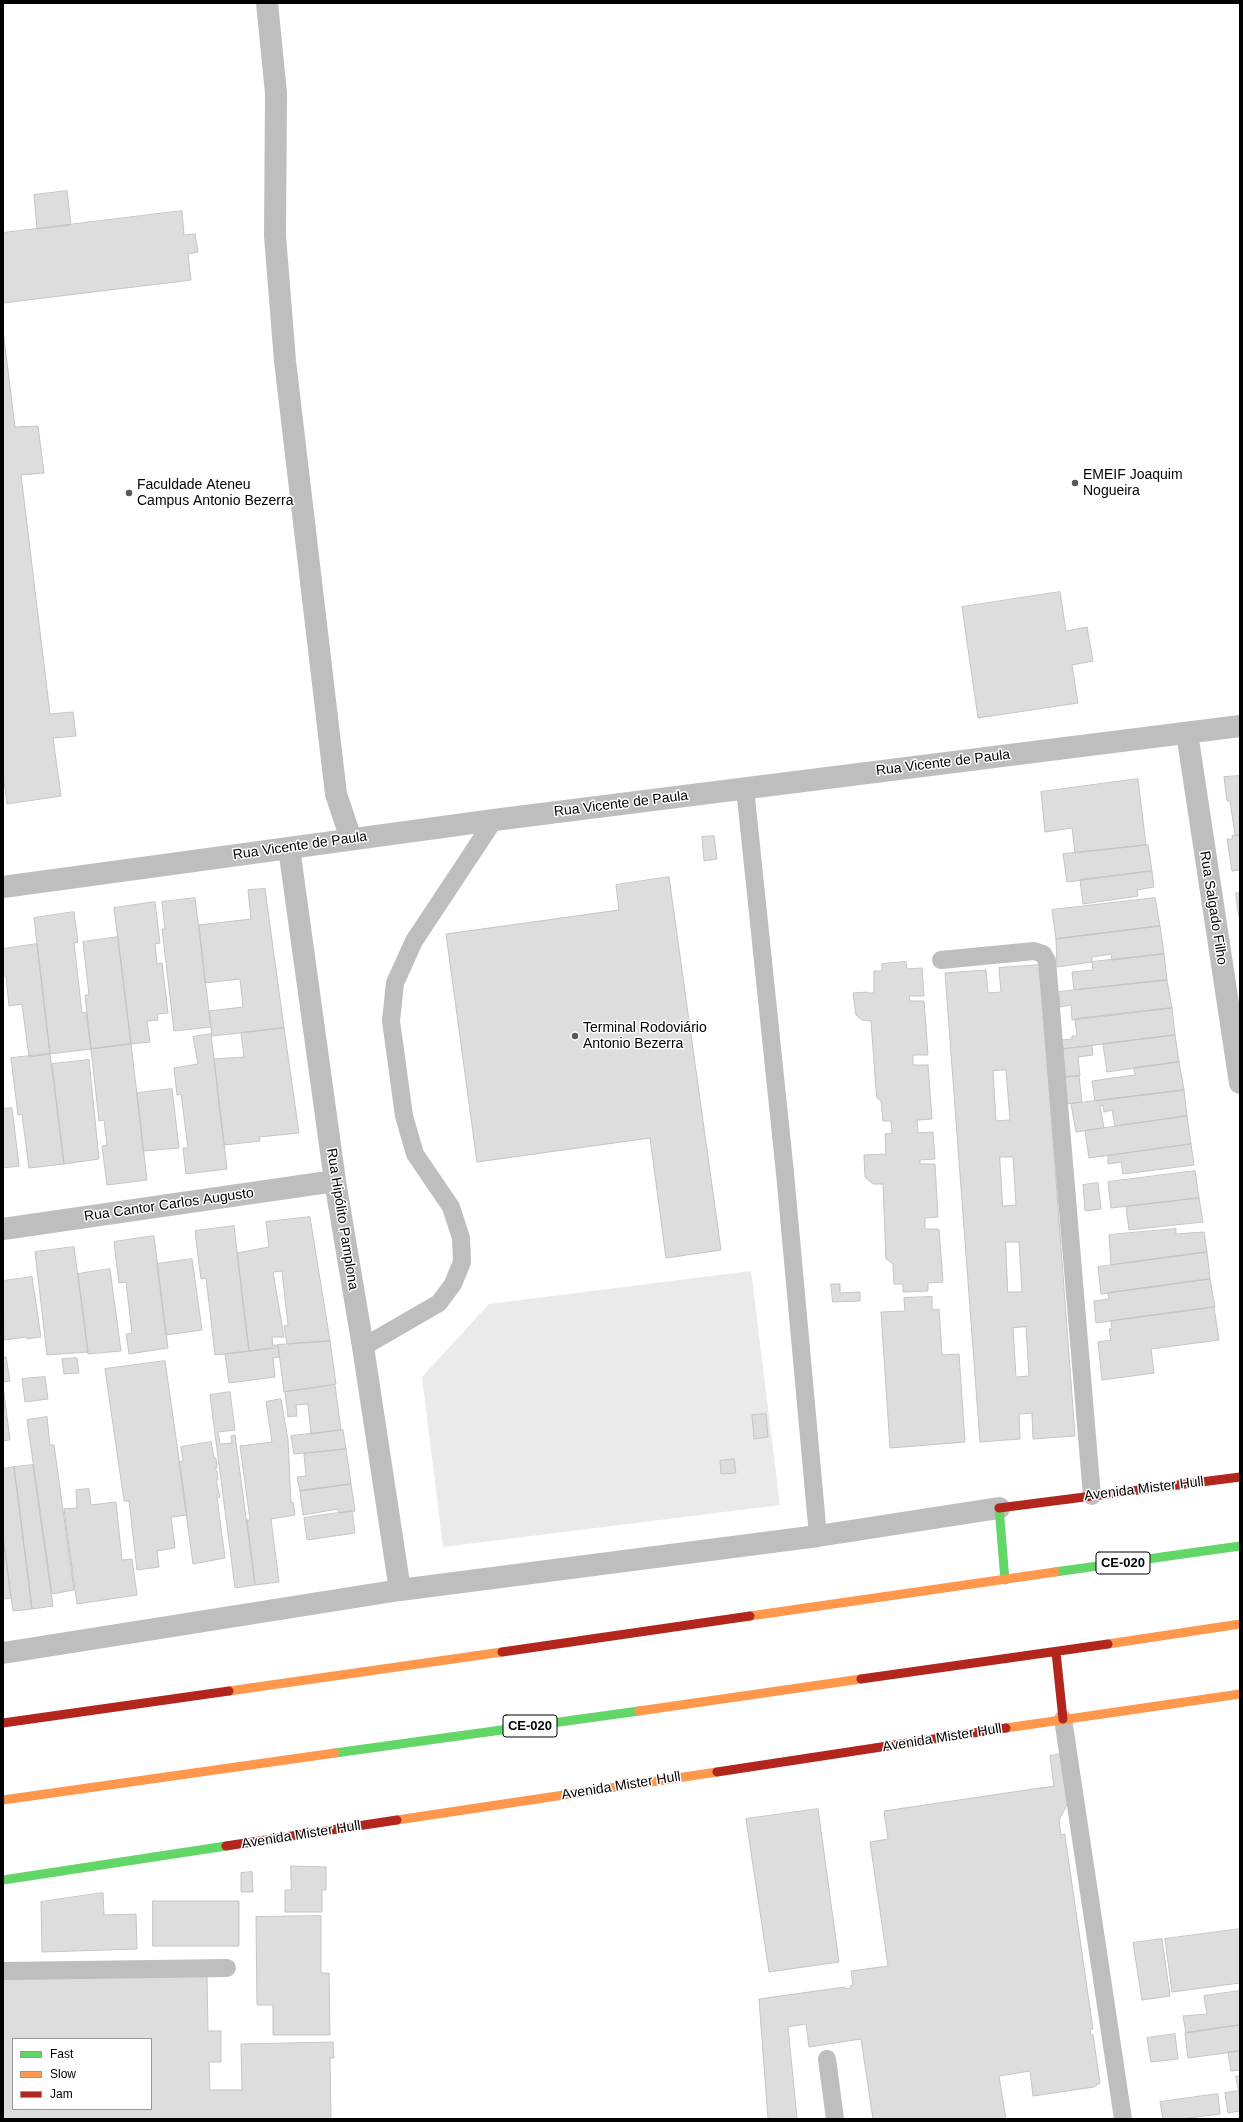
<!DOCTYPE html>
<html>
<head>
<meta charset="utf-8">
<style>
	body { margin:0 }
	#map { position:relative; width:1243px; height:2122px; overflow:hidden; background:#fff; font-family:Helvetica,sans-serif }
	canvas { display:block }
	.frame { position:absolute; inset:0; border:4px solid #000; pointer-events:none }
	.legend { position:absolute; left:12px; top:2038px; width:140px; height:72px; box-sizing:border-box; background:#fff; border:1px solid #999; margin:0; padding:5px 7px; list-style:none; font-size:12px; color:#000 }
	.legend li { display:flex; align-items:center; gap:8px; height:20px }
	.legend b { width:20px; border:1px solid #999 }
</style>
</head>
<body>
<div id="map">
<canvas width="1243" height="2122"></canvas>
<div class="frame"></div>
<ul class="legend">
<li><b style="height:5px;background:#63d668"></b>Fast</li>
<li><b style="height:5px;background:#ff974d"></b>Slow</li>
<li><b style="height:5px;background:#b3261e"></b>Jam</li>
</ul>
</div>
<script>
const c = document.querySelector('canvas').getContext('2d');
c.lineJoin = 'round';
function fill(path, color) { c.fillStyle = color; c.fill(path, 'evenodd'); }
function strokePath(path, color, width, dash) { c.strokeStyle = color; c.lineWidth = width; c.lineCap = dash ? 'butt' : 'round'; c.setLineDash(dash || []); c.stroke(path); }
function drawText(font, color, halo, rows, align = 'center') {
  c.font = font + ' Helvetica,sans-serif'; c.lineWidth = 3; c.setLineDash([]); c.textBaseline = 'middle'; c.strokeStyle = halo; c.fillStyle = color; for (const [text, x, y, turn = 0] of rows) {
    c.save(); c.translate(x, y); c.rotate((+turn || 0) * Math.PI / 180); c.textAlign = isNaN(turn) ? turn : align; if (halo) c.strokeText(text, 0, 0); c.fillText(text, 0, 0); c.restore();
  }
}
const green = new Path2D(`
	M 751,1271 L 780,1505 L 443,1547 L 422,1377 L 489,1304 Z`);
const building = new Path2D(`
	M 67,191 L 71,225 L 37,229 L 34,195 Z
	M 182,211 L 184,235 L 195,234 L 198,252 L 188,254 L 191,280 L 3,303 L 3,233 Z
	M 3,330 L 15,427 L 38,426 L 44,473 L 21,475 L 50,714 L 73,712 L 76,736 L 53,738 L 61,796 L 7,804 L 3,773 Z
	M 1060,592 L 1066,631 L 1087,627 L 1093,661 L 1072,665 L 1078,703 L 978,718 L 962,607 Z
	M 1240,776 L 1240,835 L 1235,835 L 1230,801 L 1227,801 L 1224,777 Z
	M 1138,779 L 1146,845 L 1075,853 L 1072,828 L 1045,832 L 1041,792 Z
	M 1235,835 L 1240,835 L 1240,870 L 1232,871 L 1227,839 L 1233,839 L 1232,836 Z
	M 714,836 L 717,859 L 704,861 L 702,837 Z
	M 1148,845 L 1152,871 L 1067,882 L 1063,854 Z
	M 1152,871 L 1154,887 L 1137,890 L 1138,896 L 1083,904 L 1080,880 Z
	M 669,877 L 721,1250 L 666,1258 L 650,1138 L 477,1162 L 446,934 L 619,910 L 616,885 Z
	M 265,889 L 284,1028 L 212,1036 L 209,1011 L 243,1007 L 240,979 L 205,983 L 199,925 L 251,919 L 248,890 Z
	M 1236,893 L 1240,893 L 1240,916 L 1239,916 Z
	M 195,898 L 211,1027 L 174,1031 L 162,929 L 165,929 L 162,902 Z
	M 1155,898 L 1160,926 L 1056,939 L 1052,910 Z
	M 155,902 L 160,943 L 155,944 L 157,964 L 162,963 L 168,1013 L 157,1014 L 158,1020 L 147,1021 L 150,1042 L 131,1044 L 114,908 Z
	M 74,912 L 78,942 L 74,943 L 82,1013 L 86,1012 L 91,1049 L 50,1054 L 34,918 Z
	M 1160,926 L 1164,954 L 1112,960 L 1111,954 L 1092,957 L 1092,962 L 1057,967 L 1056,939 Z
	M 118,937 L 131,1044 L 91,1049 L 85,995 L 89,995 L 83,942 Z
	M 37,944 L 50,1054 L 29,1057 L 22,1004 L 9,1006 L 6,976 L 3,976 L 3,949 Z
	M 1164,954 L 1167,980 L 1074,990 L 1072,972 L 1093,970 L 1092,962 Z
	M 906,962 L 907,969 L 922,968 L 924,996 L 909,996 L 910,1001 L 924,1001 L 928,1055 L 913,1055 L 913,1065 L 928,1065 L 932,1119 L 917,1120 L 918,1133 L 933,1132 L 935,1159 L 920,1160 L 920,1164 L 935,1164 L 938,1217 L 925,1218 L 925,1229 L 939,1229 L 943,1282 L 928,1283 L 928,1291 L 903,1292 L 903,1284 L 894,1284 L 893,1264 L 886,1259 L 883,1184 L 873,1184 L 865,1177 L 864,1155 L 886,1154 L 885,1134 L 892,1133 L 891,1121 L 883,1121 L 881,1101 L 877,1098 L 876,1090 L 871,1021 L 862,1020 L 856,1015 L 853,993 L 868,992 L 868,993 L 874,993 L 874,971 L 882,971 L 882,964 Z
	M 1040,965 L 1075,1436 L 1033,1439 L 1032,1413 L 1019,1414 L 1020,1439 L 980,1442 L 945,973 L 986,970 L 988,993 L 1001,992 L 999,968 ZM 1006,1070 L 1010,1120 L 996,1121 L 993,1071 ZM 1000,1157 L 1013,1157 L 1016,1205 L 1003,1206 ZM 1006,1242 L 1019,1242 L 1022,1292 L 1008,1292 ZM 1026,1327 L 1029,1376 L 1016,1377 L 1013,1328 Z
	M 1167,980 L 1172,1008 L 1072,1020 L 1071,1005 L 1060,1007 L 1059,992 Z
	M 1172,1008 L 1175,1035 L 1063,1049 L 1062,1040 L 1072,1039 L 1072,1036 L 1077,1036 L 1075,1019 Z
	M 284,1028 L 299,1133 L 259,1137 L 260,1141 L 224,1145 L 214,1059 L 244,1057 L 241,1033 Z
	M 211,1034 L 227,1169 L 186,1174 L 183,1148 L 188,1148 L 181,1094 L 177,1095 L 174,1068 L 198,1064 L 193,1037 Z
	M 1175,1035 L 1179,1062 L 1107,1072 L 1103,1044 Z
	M 131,1044 L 147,1180 L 107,1185 L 102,1146 L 107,1145 L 104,1120 L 99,1121 L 91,1049 Z
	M 1092,1046 L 1093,1055 L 1078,1057 L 1080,1076 L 1065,1077 L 1063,1049 Z
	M 50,1054 L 64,1164 L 29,1168 L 22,1114 L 18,1115 L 11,1058 Z
	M 89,1060 L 99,1159 L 64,1164 L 52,1064 Z
	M 1179,1062 L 1184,1090 L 1095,1101 L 1092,1081 L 1135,1075 L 1134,1068 Z
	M 1079,1076 L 1082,1102 L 1066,1104 L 1065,1077 Z
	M 172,1089 L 179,1148 L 143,1151 L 137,1093 Z
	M 1184,1090 L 1187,1116 L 1115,1126 L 1112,1110 L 1104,1112 L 1103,1105 L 1100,1106 L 1104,1128 L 1076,1132 L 1071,1104 Z
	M 12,1108 L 19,1166 L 3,1168 L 3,1109 Z
	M 1187,1116 L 1191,1144 L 1089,1158 L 1085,1131 Z
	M 1191,1144 L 1194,1165 L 1123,1174 L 1121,1162 L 1108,1164 L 1108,1156 Z
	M 1195,1171 L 1199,1198 L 1111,1208 L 1108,1182 Z
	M 1098,1183 L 1101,1209 L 1085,1211 L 1083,1185 Z
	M 1199,1198 L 1203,1222 L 1129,1230 L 1126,1207 Z
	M 310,1217 L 330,1341 L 287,1344 L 284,1326 L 288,1325 L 282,1271 L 273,1272 L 284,1337 L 272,1337 L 273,1348 L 249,1351 L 237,1253 L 269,1247 L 266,1222 Z
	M 234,1226 L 249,1351 L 215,1355 L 206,1278 L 201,1279 L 195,1231 Z
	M 1176,1229 L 1176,1234 L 1204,1232 L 1207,1252 L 1111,1265 L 1109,1235 Z
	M 154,1236 L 168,1348 L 129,1354 L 126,1334 L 132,1333 L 126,1282 L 119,1283 L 114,1242 Z
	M 74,1247 L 88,1352 L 47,1355 L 35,1252 Z
	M 1207,1252 L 1210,1279 L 1101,1294 L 1098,1267 Z
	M 192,1259 L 202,1330 L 166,1335 L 157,1264 Z
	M 110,1269 L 121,1351 L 88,1354 L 78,1274 Z
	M 32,1277 L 41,1337 L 27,1339 L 27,1337 L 4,1340 L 3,1281 Z
	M 1210,1279 L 1215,1307 L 1096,1323 L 1094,1301 L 1109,1299 L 1108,1293 Z
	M 831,1284 L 840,1284 L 840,1293 L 860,1292 L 860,1301 L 833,1302 Z
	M 932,1297 L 932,1310 L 939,1309 L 942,1355 L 959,1354 L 965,1442 L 890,1448 L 881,1312 L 905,1311 L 904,1298 Z
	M 1214,1307 L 1219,1340 L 1151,1349 L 1154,1373 L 1102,1380 L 1098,1342 L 1111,1340 L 1109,1329 L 1112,1329 L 1111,1321 Z
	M 330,1341 L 336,1384 L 284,1392 L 278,1345 Z
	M 274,1345 L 278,1345 L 279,1357 L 273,1358 L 275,1377 L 229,1383 L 225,1354 L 275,1348 Z
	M 3,1357 L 6,1357 L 10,1381 L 3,1382 Z
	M 77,1358 L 79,1373 L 64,1374 L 62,1359 Z
	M 165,1361 L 187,1515 L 171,1517 L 175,1548 L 157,1551 L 159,1567 L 137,1570 L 129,1501 L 124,1501 L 105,1369 Z
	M 45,1377 L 48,1399 L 25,1402 L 22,1379 Z
	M 335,1385 L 341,1430 L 311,1434 L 308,1404 L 296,1405 L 297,1416 L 288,1417 L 285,1392 Z
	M 3,1386 L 10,1440 L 3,1441 Z
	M 230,1392 L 235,1430 L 218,1432 L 220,1444 L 232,1443 L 231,1436 L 235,1435 L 255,1585 L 235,1588 L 210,1395 Z
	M 281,1399 L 288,1440 L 291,1503 L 293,1502 L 295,1515 L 271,1519 L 279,1582 L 255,1585 L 247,1520 L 250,1520 L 240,1446 L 272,1442 L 266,1402 Z
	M 766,1414 L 768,1437 L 754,1439 L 752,1415 Z
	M 47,1417 L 50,1445 L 54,1445 L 74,1590 L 52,1594 L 27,1420 Z
	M 343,1430 L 346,1449 L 294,1454 L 291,1436 Z
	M 211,1442 L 214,1458 L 216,1458 L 217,1468 L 214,1468 L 217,1471 L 218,1480 L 216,1480 L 220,1497 L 217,1498 L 225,1558 L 193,1564 L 179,1462 L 183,1461 L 181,1447 Z
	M 346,1449 L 351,1484 L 300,1491 L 297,1477 L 306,1476 L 304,1454 Z
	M 734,1459 L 736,1473 L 721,1474 L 720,1461 Z
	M 33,1465 L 53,1606 L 32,1609 L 14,1467 Z
	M 14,1467 L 32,1609 L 13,1611 L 3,1536 L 3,1469 Z
	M 351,1484 L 355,1511 L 339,1513 L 338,1509 L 303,1515 L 300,1491 Z
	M 89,1489 L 91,1505 L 116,1502 L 122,1560 L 132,1559 L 137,1595 L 77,1604 L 64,1509 L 77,1508 L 76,1490 Z
	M 352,1511 L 355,1533 L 307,1540 L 304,1518 Z
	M 3,1536 L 11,1598 L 3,1599 Z
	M 1062,1754 L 1069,1801 L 1059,1820 L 1061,1835 L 1065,1834 L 1065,1836 L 1093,2029 L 1090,2029 L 1091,2035 L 1093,2035 L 1100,2083 L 1094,2087 L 1033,2096 L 1030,2071 L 999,2076 L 1006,2119 L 873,2119 L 861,2039 L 809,2047 L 806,2024 L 788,2027 L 797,2119 L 768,2119 L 759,1999 L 845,1987 L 845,1989 L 851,1988 L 850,1986 L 853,1985 L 851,1971 L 888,1966 L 870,1842 L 888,1839 L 884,1811 L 1054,1786 L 1050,1756 Z
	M 818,1809 L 839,1962 L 769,1972 L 746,1819 Z
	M 291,1866 L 326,1867 L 326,1890 L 322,1890 L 322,1912 L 285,1912 L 285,1890 L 291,1890 Z
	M 252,1872 L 253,1892 L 241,1892 L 241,1873 Z
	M 103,1893 L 104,1915 L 136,1914 L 137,1949 L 42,1952 L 41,1902 Z
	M 153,1901 L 239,1901 L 239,1946 L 153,1946 Z
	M 321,1916 L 321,1973 L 329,1973 L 330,2035 L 273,2035 L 273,2005 L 257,2005 L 256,1917 Z
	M 1240,1929 L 1240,1983 L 1172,1992 L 1165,1939 Z
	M 1162,1939 L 1170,1996 L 1142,2000 L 1133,1943 Z
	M 207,1977 L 208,2031 L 221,2031 L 221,2062 L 209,2062 L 210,2090 L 242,2090 L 241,2044 L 333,2042 L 334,2058 L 330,2058 L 331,2119 L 3,2119 L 3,1980 ZM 13,2039 L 151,2039 L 151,2109 L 13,2109 Z
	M 1240,1991 L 1240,2025 L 1186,2033 L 1183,2016 L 1207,2014 L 1204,1996 Z
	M 1240,2025 L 1240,2051 L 1188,2058 L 1185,2033 Z
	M 1175,2034 L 1178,2059 L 1151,2062 L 1147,2038 Z
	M 1240,2051 L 1240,2070 L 1231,2071 L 1228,2052 Z
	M 1236,2076 L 1240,2076 L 1240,2091 L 1239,2091 Z
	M 1239,2091 L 1240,2111 L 1228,2113 L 1225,2093 Z
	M 1218,2094 L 1220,2114 L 1183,2119 L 1163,2119 L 1160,2102 Z`);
const lane = new Path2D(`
	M 745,788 L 785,1173 L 818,1536
	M 941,960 L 1034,951 L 1043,954 L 1047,961 L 1092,1496
	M 363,1347 L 439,1303 L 453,1284 L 462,1262 L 461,1238 L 451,1207 L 415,1154 L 404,1116 L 391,1021 L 395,983 L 414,941 L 494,820
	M 1063,1719 L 1123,2119
	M 3,1971 L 227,1968
	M 827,2059 L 835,2119`);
const street = new Path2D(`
	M 267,3 L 276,93 L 275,236 L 285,361 L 336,794 L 351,839
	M 1187,733 L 1240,1083
	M 289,848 L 335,1181 L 363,1347 L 400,1590
	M 3,887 L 494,820 L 1240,726
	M 3,1229 L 335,1181
	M 3,1653 L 400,1590 L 818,1536 L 999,1508`);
const fast = new Path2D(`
	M 999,1508 L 1005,1580
	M 1055,1572 L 1240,1546
	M 335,1753 L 639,1711
	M 3,1880 L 226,1846`);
const slow = new Path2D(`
	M 750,1616 L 1055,1572
	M 1108,1644 L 1240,1624
	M 229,1691 L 502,1652
	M 639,1711 L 861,1679
	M 1006,1728 L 1240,1694
	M 3,1800 L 335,1753
	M 397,1820 L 717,1772`);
const jam = new Path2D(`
	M 999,1508 L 1240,1477
	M 502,1652 L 750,1616
	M 1056,1652 L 1063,1719
	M 861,1679 L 1108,1644
	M 3,1723 L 229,1691
	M 717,1772 L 1006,1728
	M 226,1846 L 397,1820`);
const markers = [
	[1075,483,4,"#595959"],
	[129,493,4,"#595959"],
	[575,1036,4,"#595959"]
];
const shields = [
	[1123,1563,54],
	[530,1726,54]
];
const shieldNames = [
	["CE-020",1123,1563],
	["CE-020",530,1726]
];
const poiNames = [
	["EMEIF Joaquim",1083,475],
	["Nogueira",1083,491],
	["Faculdade Ateneu",137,485],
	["Campus Antonio Bezerra",137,501],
	["Terminal Rodoviário",583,1028],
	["Antonio Bezerra",583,1044]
];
const streetNames = [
	["Rua Vicente de Paula",943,763,-7],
	["Rua Vicente de Paula",621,804,-7],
	["Rua Vicente de Paula",300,846,-8],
	["Rua Salgado Filho",1213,908,81],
	["Rua Cantor Carlos Augusto",169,1205,-8],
	["Rua Hipólito Pamplona",342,1219,81],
	["Avenida Mister Hull",1144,1489,-7],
	["Avenida Mister Hull",942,1738,-9],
	["Avenida Mister Hull",621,1786,-9],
	["Avenida Mister Hull",301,1835,-9]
];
fill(green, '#eaeaea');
fill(building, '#ddd');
strokePath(building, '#c5c5c5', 1);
strokePath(lane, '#bebebe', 18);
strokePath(street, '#bebebe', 22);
strokePath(fast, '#63d668', 9);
strokePath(slow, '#ff974d', 9);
strokePath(jam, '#b3261e', 9);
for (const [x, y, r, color] of markers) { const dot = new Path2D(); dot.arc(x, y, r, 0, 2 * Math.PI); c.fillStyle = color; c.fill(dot); strokePath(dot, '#fff', 1.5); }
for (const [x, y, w] of shields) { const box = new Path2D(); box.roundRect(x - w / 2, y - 11, w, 22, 3); c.fillStyle = '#fff'; c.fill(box); strokePath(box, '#000', 1); }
drawText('bold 13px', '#000', null, shieldNames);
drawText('14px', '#000', '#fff', poiNames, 'left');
drawText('14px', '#000', '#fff', streetNames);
</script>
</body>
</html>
